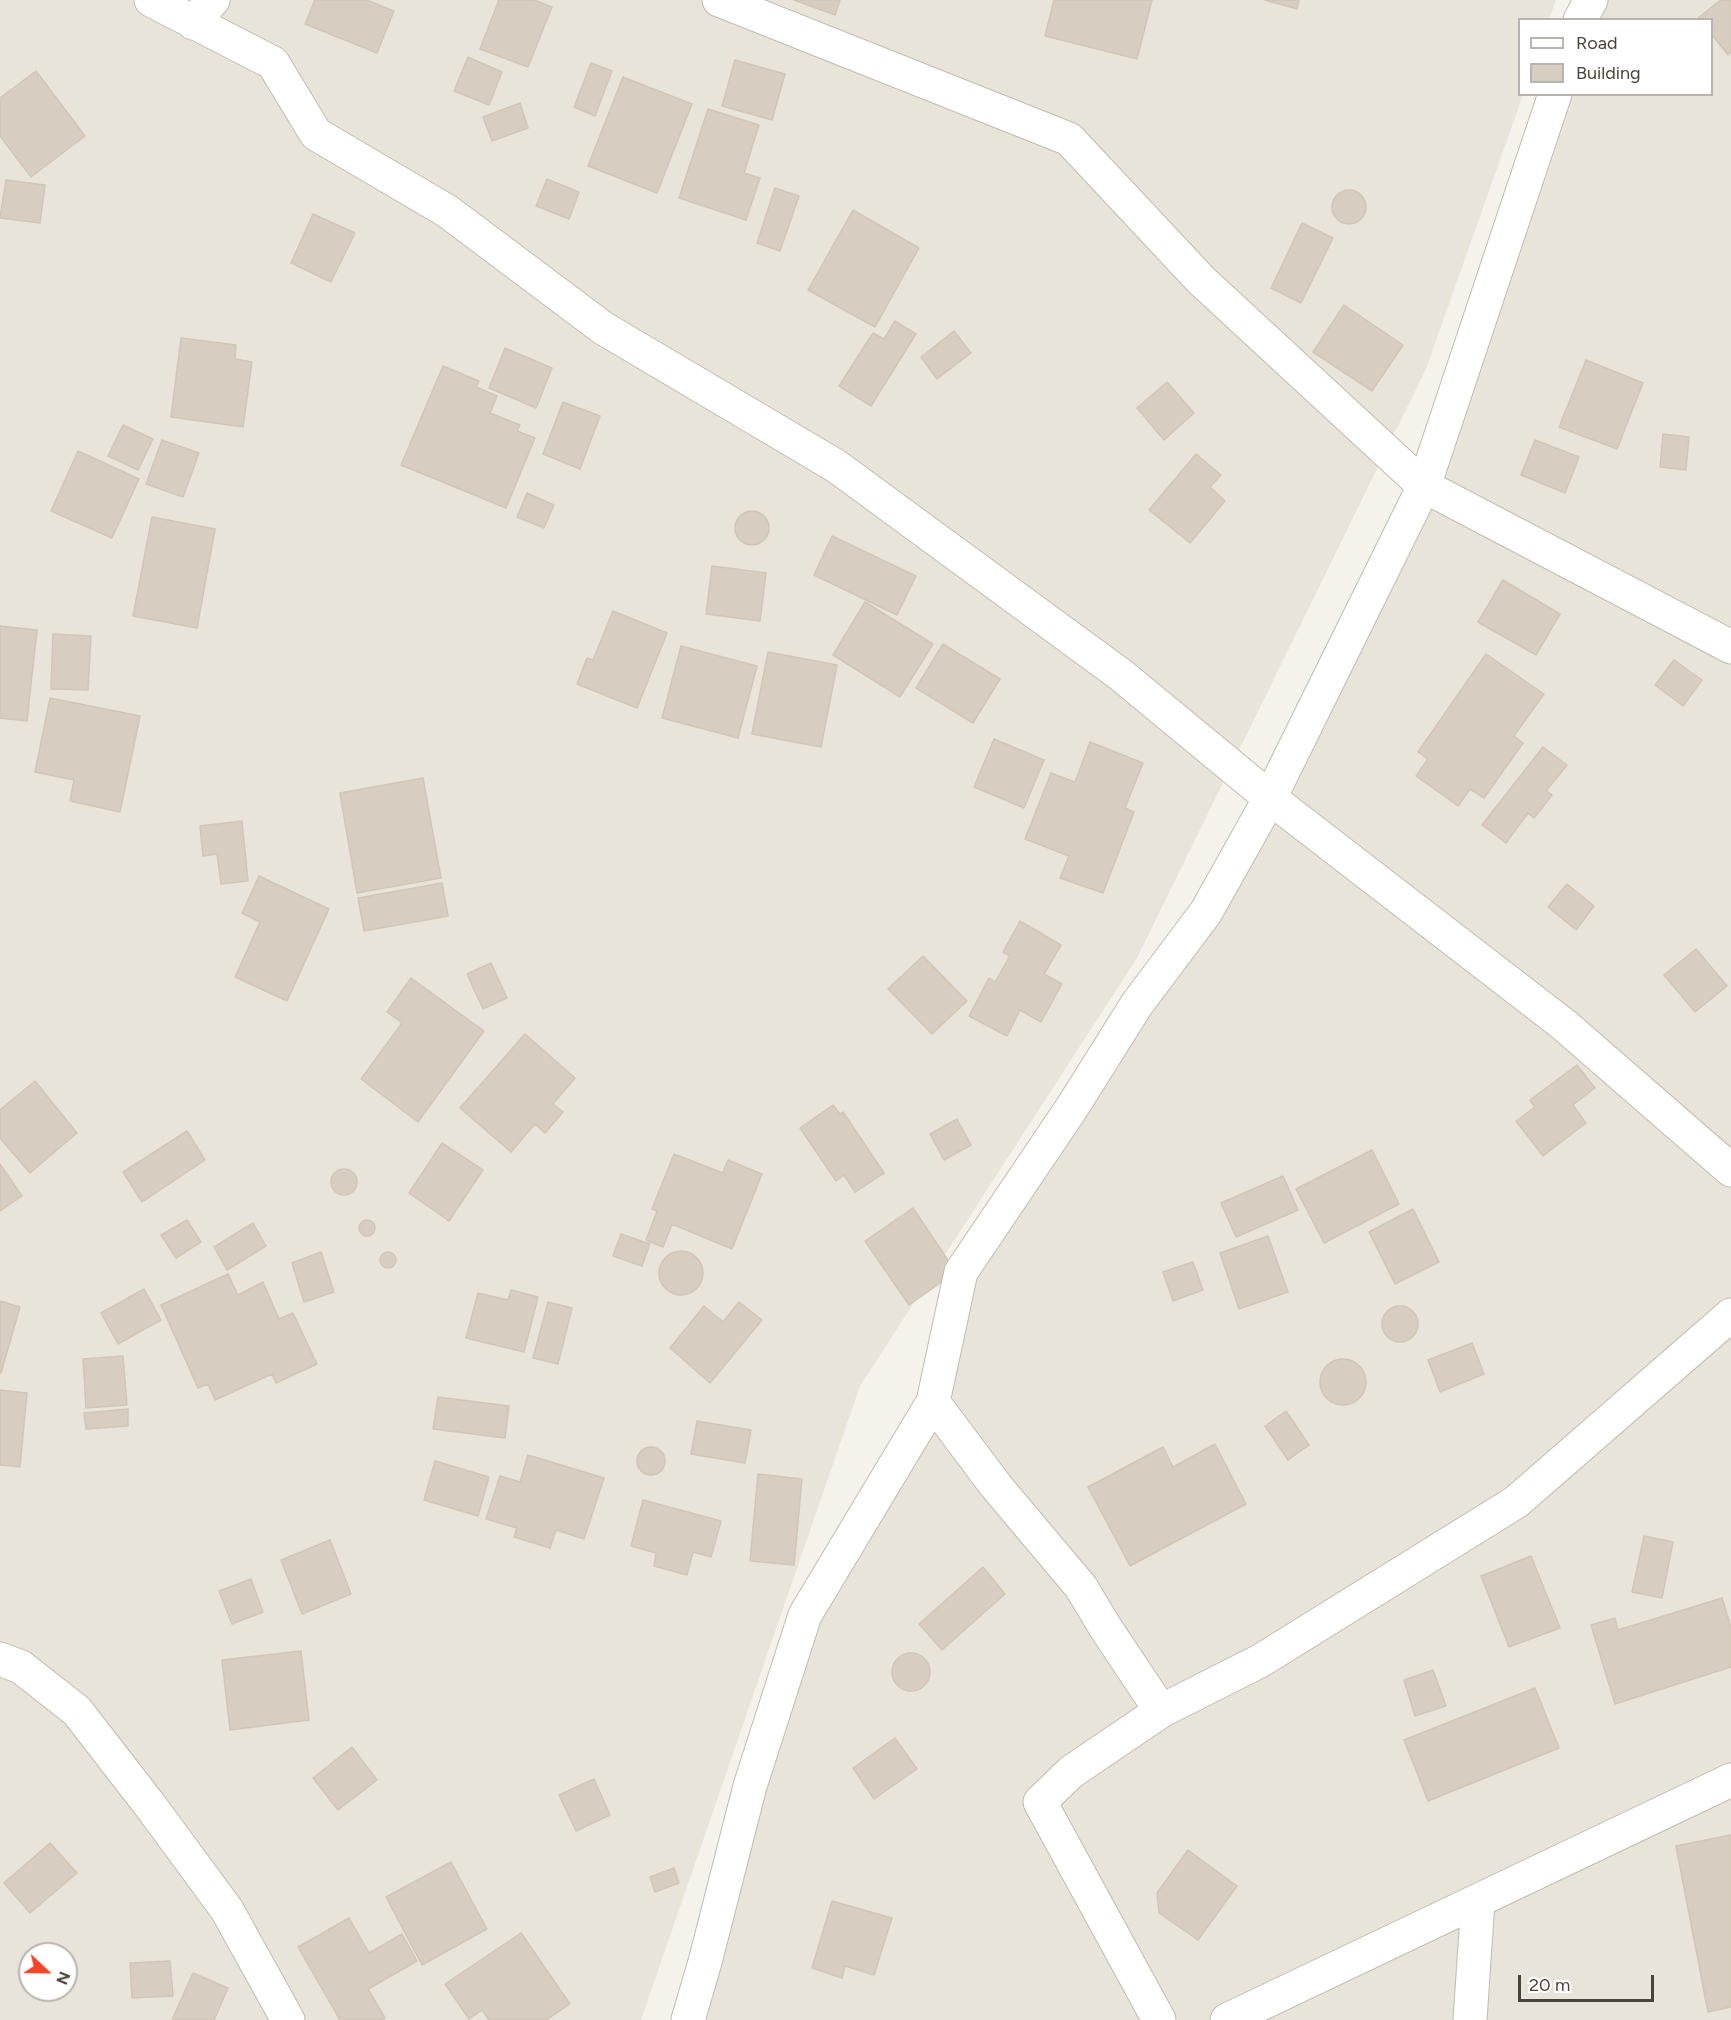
<!DOCTYPE html>
<html>
<head>
<meta charset="utf-8">
<style>
	body { margin:0 }
	#map { position:relative; width:1731px; height:2020px; overflow:hidden; background:#f5f2ec; font-family:Figtree,sans-serif }
	canvas { display:block }
	.legend { position:absolute; left:1518px; top:18px; width:195px; height:78px; box-sizing:border-box; background:#fff; border:2px solid #b7b4b0; margin:0; padding:8px 10px; list-style:none; font-size:18px; color:#4a4339 }
	.legend li { display:flex; align-items:center; gap:12px; height:30px }
	.legend b { width:30px; border:2px solid #b7b4b0 }
	.north { position:absolute; left:18px; top:1942px; width:60px; height:60px; box-sizing:border-box; background:#fff; border:2px solid #b7b4b0; border-radius:50%; rotate:112deg; font-size:16px; font-weight:700; line-height:24px; text-align:center; color:#4a4339 }
	.north::after { content:''; display:block; margin:auto; width:21px; height:27px; background:#f24426; clip-path:polygon(50% 0,100% 100%,50% 72%,0 100%) }
	.scale { position:absolute; left:1518px; top:1975px; width:136px; height:27px; box-sizing:border-box; border:3px solid #4a4339; border-top:0; padding-left:8px; font-size:18px; line-height:21px; white-space:nowrap; color:#4a4339; -webkit-text-stroke:4px #fff; paint-order:stroke }
</style>
</head>
<body>
<div id="map">
<canvas width="1731" height="2020"></canvas>
<ul class="legend">
<li><b style="height:8px;background:#fff"></b>Road</li>
<li><b style="height:16px;background:#d7cec1"></b>Building</li>
</ul>
<div class="north">N</div>
<div class="scale">20 m</div>
</div>
<script>
const c = document.querySelector('canvas').getContext('2d');
c.lineJoin = 'round';
function fill(path, color) { c.fillStyle = color; c.fill(path, 'evenodd'); }
function strokePath(path, color, width, dash) { c.strokeStyle = color; c.lineWidth = width; c.lineCap = dash ? 'butt' : 'round'; c.setLineDash(dash || []); c.stroke(path); }
const residential = new Path2D(`
	M 0,0 L 1556,0 L 1549,19 L 1520,20 L 1520,94 L 1523,95 L 1426,369 L 1137,958 L 860,1386 L 641,2020 L 0,2020 ZM 30,1954 L 66,1954 L 66,1990 L 30,1990 Z
	M 1589,0 L 1731,0 L 1731,2020 L 686,2020 L 805,1615 L 933,1402 L 961,1272 L 1137,1004 L 1424,486 L 1555,95 L 1712,94 L 1712,20 L 1580,19 Z`);
const building = new Path2D(`
	M 315,0 L 367,0 L 394,11 L 377,53 L 305,24 Z
	M 499,0 L 534,0 L 552,7 L 528,67 L 480,49 Z
	M 794,0 L 840,0 L 835,15 Z
	M 1054,0 L 1152,0 L 1137,59 L 1045,36 Z
	M 1265,0 L 1299,0 L 1297,9 Z
	M 1721,0 L 1731,0 L 1731,52 L 1728,55 L 1712,35 L 1712,20 L 1698,18 Z
	M 468,57 L 502,72 L 489,105 L 454,91 Z
	M 735,60 L 785,74 L 772,120 L 722,106 Z
	M 591,63 L 612,71 L 595,116 L 574,107 Z
	M 36,71 L 85,136 L 31,177 L 0,136 L 0,98 Z
	M 623,77 L 692,104 L 657,193 L 588,166 Z
	M 520,103 L 528,128 L 492,141 L 483,117 Z
	M 708,109 L 759,125 L 744,173 L 760,178 L 746,220 L 679,198 Z
	M 547,179 L 579,192 L 569,219 L 536,206 Z
	M 6,180 L 45,185 L 40,223 L 0,218 Z
	M 775,188 L 799,196 L 780,251 L 757,243 Z
	M1332 207a17 17 0 1 1 34 0a17 17 0 1 1-34 0Z
	M 853,210 L 919,248 L 875,327 L 808,290 Z
	M 313,214 L 355,233 L 331,282 L 291,263 Z
	M 1302,223 L 1333,238 L 1301,303 L 1271,288 Z
	M 1344,305 L 1403,345 L 1372,391 L 1313,352 Z
	M 895,321 L 916,334 L 871,406 L 839,386 L 873,333 L 884,339 Z
	M 954,331 L 971,353 L 937,379 L 921,357 Z
	M 181,338 L 236,345 L 235,359 L 252,362 L 243,427 L 171,417 Z
	M 505,348 L 552,368 L 536,408 L 489,388 Z
	M 1586,360 L 1643,383 L 1617,449 L 1559,427 Z
	M 443,366 L 479,381 L 476,387 L 497,396 L 490,413 L 520,425 L 517,431 L 535,438 L 506,508 L 401,465 Z
	M 1167,382 L 1194,413 L 1164,440 L 1137,408 Z
	M 563,402 L 600,416 L 580,469 L 543,454 Z
	M 123,425 L 153,439 L 138,470 L 108,456 Z
	M 1663,434 L 1689,437 L 1686,470 L 1660,467 Z
	M 162,440 L 199,453 L 183,497 L 146,484 Z
	M 1535,440 L 1579,457 L 1565,493 L 1521,475 Z
	M 78,451 L 139,479 L 112,538 L 51,511 Z
	M 1196,454 L 1221,475 L 1210,487 L 1225,501 L 1190,543 L 1149,510 Z
	M 527,493 L 554,505 L 544,528 L 517,517 Z
	M735 528a17 17 0 1 1 34 0a17 17 0 1 1-34 0Z
	M 152,517 L 215,529 L 197,628 L 133,616 Z
	M 832,536 L 916,576 L 897,615 L 814,575 Z
	M 712,566 L 766,573 L 760,621 L 706,614 Z
	M 1503,580 L 1560,614 L 1536,655 L 1478,622 Z
	M 865,602 L 933,644 L 900,697 L 833,655 Z
	M 613,611 L 667,633 L 637,708 L 577,684 L 587,658 L 593,660 Z
	M 0,626 L 37,630 L 27,721 L 0,718 Z
	M 53,634 L 91,636 L 88,690 L 51,689 Z
	M 943,644 L 1000,679 L 973,723 L 916,688 Z
	M 681,646 L 757,666 L 738,738 L 662,718 Z
	M 768,652 L 837,665 L 821,747 L 752,734 Z
	M 1486,654 L 1544,694 L 1514,736 L 1523,743 L 1484,798 L 1470,789 L 1458,806 L 1416,776 L 1428,759 L 1418,752 Z
	M 1674,660 L 1702,680 L 1683,706 L 1655,685 Z
	M 50,698 L 140,716 L 120,812 L 70,801 L 74,780 L 35,772 Z
	M 994,739 L 1044,760 L 1024,808 L 974,787 Z
	M 1090,742 L 1143,763 L 1125,808 L 1134,812 L 1103,893 L 1060,878 L 1069,856 L 1025,839 L 1051,773 L 1075,782 Z
	M 1543,747 L 1567,765 L 1546,791 L 1552,795 L 1534,818 L 1528,813 L 1506,843 L 1482,825 Z
	M 423,778 L 441,878 L 357,893 L 340,793 Z
	M 242,821 L 248,881 L 221,884 L 217,854 L 203,856 L 200,826 Z
	M 259,876 L 329,909 L 287,1001 L 235,977 L 260,922 L 242,913 Z
	M 442,883 L 448,916 L 364,931 L 358,898 Z
	M 1567,884 L 1594,906 L 1576,930 L 1548,907 Z
	M 1020,921 L 1061,945 L 1044,974 L 1062,984 L 1041,1022 L 1020,1010 L 1007,1036 L 969,1016 L 989,978 L 995,982 L 1010,956 L 1003,952 Z
	M 1696,949 L 1727,986 L 1695,1012 L 1664,975 Z
	M 923,956 L 967,1001 L 932,1034 L 888,989 Z
	M 491,963 L 507,998 L 483,1009 L 467,974 Z
	M 411,978 L 484,1031 L 418,1122 L 361,1079 L 402,1023 L 387,1012 Z
	M 525,1034 L 575,1078 L 553,1104 L 563,1112 L 545,1133 L 535,1124 L 511,1152 L 460,1108 Z
	M 1577,1065 L 1595,1088 L 1573,1105 L 1586,1123 L 1543,1156 L 1516,1121 L 1535,1107 L 1530,1100 Z
	M 35,1081 L 77,1133 L 30,1173 L 0,1138 L 0,1110 Z
	M 833,1105 L 840,1114 L 843,1112 L 884,1173 L 855,1192 L 844,1175 L 836,1181 L 800,1128 Z
	M 957,1119 L 971,1145 L 944,1160 L 930,1134 Z
	M 187,1131 L 205,1160 L 142,1202 L 123,1172 Z
	M 442,1143 L 483,1170 L 449,1221 L 409,1193 Z
	M 1372,1150 L 1399,1204 L 1324,1243 L 1296,1189 Z
	M 674,1154 L 723,1173 L 728,1160 L 762,1174 L 732,1249 L 672,1224 L 663,1247 L 646,1240 L 657,1211 L 652,1209 Z
	M 0,1164 L 22,1196 L 0,1211 Z
	M331 1182a13 13 0 1 1 26 0a13 13 0 1 1-26 0Z
	M 1283,1176 L 1298,1210 L 1236,1237 L 1221,1203 Z
	M 913,1208 L 956,1272 L 909,1305 L 865,1241 Z
	M 1413,1209 L 1439,1262 L 1395,1284 L 1369,1232 Z
	M 187,1220 L 201,1242 L 176,1258 L 161,1235 Z
	M359 1228a8 8 0 1 1 16 0a8 8 0 1 1-16 0Z
	M 253,1223 L 266,1246 L 227,1270 L 214,1247 Z
	M 621,1234 L 650,1244 L 642,1266 L 613,1256 Z
	M 1268,1236 L 1288,1292 L 1239,1309 L 1220,1253 Z
	M659 1273a22 22 0 1 1 44 0a22 22 0 1 1-44 0Z
	M380 1260a8 8 0 1 1 16 0a8 8 0 1 1-16 0Z
	M 321,1252 L 334,1292 L 304,1302 L 292,1263 Z
	M 1193,1262 L 1203,1290 L 1173,1301 L 1163,1272 Z
	M 228,1274 L 238,1295 L 263,1282 L 279,1319 L 293,1313 L 317,1364 L 276,1383 L 272,1374 L 215,1400 L 208,1384 L 198,1388 L 161,1305 Z
	M 144,1289 L 161,1320 L 118,1344 L 101,1313 Z
	M 511,1290 L 538,1297 L 524,1352 L 466,1338 L 478,1293 L 508,1300 Z
	M 0,1301 L 20,1307 L 1,1373 L 0,1373 Z
	M 548,1302 L 572,1308 L 558,1364 L 533,1358 Z
	M 739,1302 L 762,1320 L 710,1383 L 670,1348 L 704,1306 L 723,1322 Z
	M1382 1324a18 18 0 1 1 36 0a18 18 0 1 1-36 0Z
	M 1472,1343 L 1484,1374 L 1440,1392 L 1428,1360 Z
	M 123,1356 L 127,1405 L 86,1408 L 83,1359 Z
	M1320 1382a23 23 0 1 1 46 0a23 23 0 1 1-46 0Z
	M 0,1390 L 27,1393 L 20,1467 L 0,1465 Z
	M 438,1397 L 509,1406 L 505,1438 L 433,1429 Z
	M 128,1409 L 128,1426 L 86,1429 L 84,1413 Z
	M 1286,1411 L 1309,1445 L 1288,1460 L 1265,1426 Z
	M 697,1421 L 751,1430 L 745,1463 L 691,1454 Z
	M 1215,1444 L 1246,1504 L 1130,1566 L 1088,1487 L 1163,1447 L 1173,1467 Z
	M637 1461a14 14 0 1 1 28 0a14 14 0 1 1-28 0Z
	M 528,1455 L 604,1478 L 584,1539 L 556,1530 L 550,1548 L 514,1537 L 517,1528 L 486,1519 L 500,1476 L 520,1482 Z
	M 435,1461 L 489,1477 L 478,1516 L 424,1500 Z
	M 758,1474 L 802,1479 L 794,1565 L 750,1561 Z
	M 643,1500 L 721,1521 L 711,1557 L 693,1552 L 687,1575 L 654,1566 L 656,1553 L 631,1546 Z
	M 1644,1536 L 1673,1542 L 1662,1598 L 1632,1592 Z
	M 330,1540 L 351,1594 L 302,1614 L 281,1560 Z
	M 1531,1556 L 1560,1628 L 1509,1647 L 1481,1576 Z
	M 983,1567 L 1005,1594 L 942,1650 L 919,1624 Z
	M 251,1579 L 263,1612 L 232,1624 L 219,1591 Z
	M 1722,1598 L 1731,1627 L 1731,1667 L 1615,1704 L 1591,1625 L 1615,1618 L 1618,1630 Z
	M 301,1651 L 309,1720 L 230,1730 L 222,1660 Z
	M892 1672a19 19 0 1 1 38 0a19 19 0 1 1-38 0Z
	M 1433,1670 L 1446,1706 L 1415,1716 L 1404,1680 Z
	M 1535,1688 L 1559,1748 L 1428,1801 L 1404,1740 Z
	M 895,1738 L 917,1769 L 874,1799 L 853,1768 Z
	M 352,1747 L 377,1780 L 338,1810 L 313,1778 Z
	M 594,1779 L 610,1815 L 576,1831 L 559,1795 Z
	M 1731,1835 L 1731,2007 L 1708,2012 L 1676,1846 Z
	M 50,1843 L 77,1873 L 30,1913 L 4,1883 Z
	M 1188,1850 L 1237,1886 L 1198,1940 L 1159,1913 L 1157,1893 Z
	M 451,1862 L 487,1929 L 422,1965 L 386,1897 Z
	M 674,1868 L 679,1883 L 655,1892 L 650,1877 Z
	M 832,1901 L 892,1918 L 874,1975 L 845,1966 L 842,1978 L 812,1968 Z
	M 349,1918 L 369,1953 L 402,1934 L 417,1961 L 368,1989 L 385,2018 L 380,2020 L 340,2020 L 298,1947 Z
	M 521,1933 L 570,2004 L 546,2020 L 489,2020 L 482,2010 L 469,2019 L 445,1984 Z
	M 170,1961 L 173,1996 L 132,1998 L 130,1963 Z
	M 193,1973 L 228,1988 L 214,2020 L 172,2020 Z`);
const minor = new Path2D(`
	M 151,0 L 273,63 L 316,134 L 447,211 L 603,328 L 836,466 L 1121,675 L 1270,798 L 1563,1024 L 1731,1170
	M 719,0 L 1069,139 L 1201,280 L 1424,486 L 1731,647
	M 1580,20 L 1591,0
	M 193,23 L 213,0
	M 933,1402 L 996,1486 L 1081,1587 L 1105,1627 L 1161,1711
	M 0,1659 L 21,1667 L 77,1711 L 152,1808 L 227,1910 L 288,2020
	M 688,2020 L 705,1962 L 750,1786 L 805,1615 L 933,1402 L 961,1272 L 1073,1106 L 1137,1004 L 1206,912 L 1270,798 L 1424,486 L 1555,94
	M 1159,2020 L 1040,1802 L 1071,1772 L 1161,1711 L 1260,1661 L 1516,1502 L 1731,1315
	M 1227,2020 L 1731,1780
	M 1470,2020 L 1478,1901`);
fill(residential, '#e9e4da');
fill(building, '#d7cec1');
strokePath(building, '#d1c6b5', 1.5);
strokePath(minor, '#c1baae', 35);
strokePath(minor, '#fff', 33);
</script>
</body>
</html>
